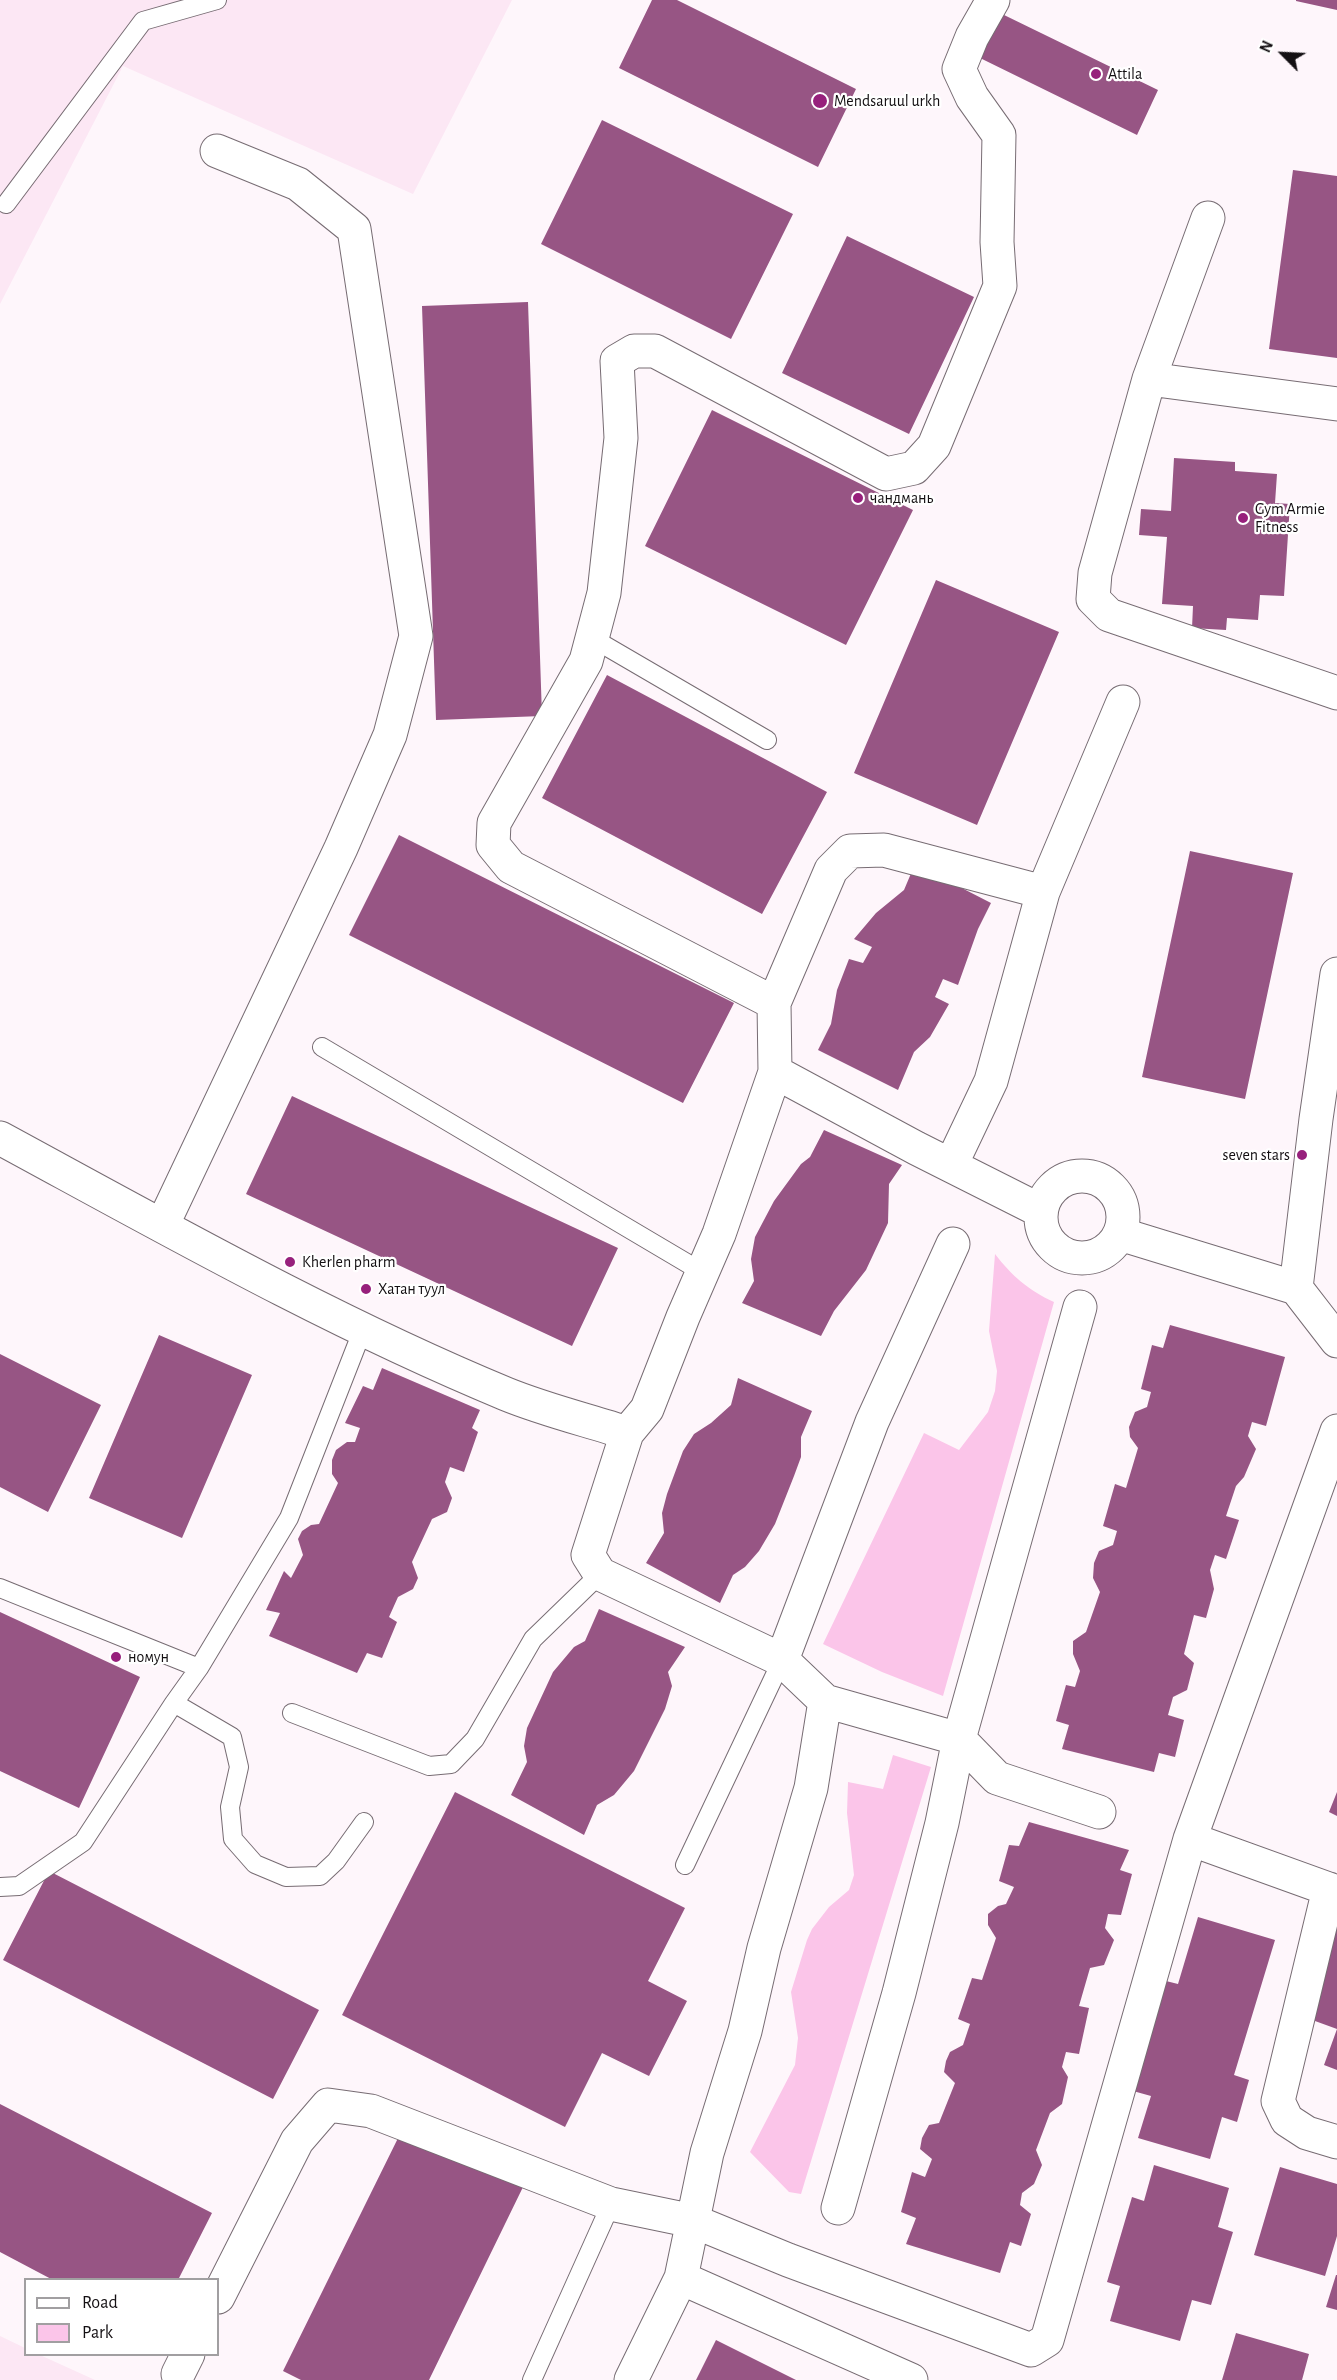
<!DOCTYPE html>
<html>
<head>
<meta charset="utf-8">
<style>
	body { margin:0 }
	#map { position:relative; width:1337px; height:2380px; overflow:hidden; background:#fef6fb; font-family:"Alegreya Sans",sans-serif }
	canvas { display:block }
	.legend { position:absolute; left:24px; top:2278px; width:195px; height:78px; box-sizing:border-box; background:#fff; border:2px solid #a19fa1; margin:0; padding:8px 10px; list-style:none; font-size:18px; color:#141013 }
	.legend li { display:flex; align-items:center; gap:12px; height:30px }
	.legend b { width:30px; border:2px solid #a19fa1 }
	.north { position:absolute; left:1253px; top:24px; width:60px; height:60px; -webkit-text-stroke:4px #fff; paint-order:stroke; rotate:294deg; font-size:16px; font-weight:700; line-height:24px; text-align:center; color:#141013 }
	.north::after { content:''; display:block; margin:auto; width:21px; height:27px; background:#141013; clip-path:polygon(50% 0,100% 100%,50% 72%,0 100%) }
</style>
</head>
<body>
<div id="map">
<canvas width="1337" height="2380"></canvas>
<ul class="legend">
<li><b style="height:8px;background:#fff"></b>Road</li>
<li><b style="height:16px;background:#fbc5e9"></b>Park</li>
</ul>
<div class="north">N</div>
</div>
<script>
const c = document.querySelector('canvas').getContext('2d');
c.lineJoin = 'round';
function fill(path, color) { c.fillStyle = color; c.fill(path, 'evenodd'); }
function strokePath(path, color, width, dash) { c.strokeStyle = color; c.lineWidth = width; c.lineCap = dash ? 'butt' : 'round'; c.setLineDash(dash || []); c.stroke(path); }
function drawText(font, color, halo, rows, align = 'center') {
  c.font = font + ' "Alegreya Sans",sans-serif'; c.lineWidth = 4.5; c.setLineDash([]); c.textBaseline = 'middle'; c.strokeStyle = halo; c.fillStyle = color; for (const [text, x, y, turn = 0] of rows) {
    c.save(); c.translate(x, y); c.rotate((+turn || 0) * Math.PI / 180); c.textAlign = isNaN(turn) ? turn : align; if (halo) c.strokeText(text, 0, 0); c.fillText(text, 0, 0); c.restore();
  }
}
const built = new Path2D(`
	M 0,0 L 512,0 L 413,194 L 123,66 L 0,304 Z
	M 0,2336 L 25,2348 L 26,2354 L 40,2355 L 95,2380 L 0,2380 Z`);
const green = new Path2D(`
	M 995,1254 C 1012,1276 1028,1290 1054,1302 L 943,1696 L 882,1672 L 823,1644 L 924,1433 L 959,1450 L 988,1412 L 995,1391 L 997,1371 L 989,1331 Z
	M 893,1755 L 931,1767 L 801,2194 L 789,2192 L 750,2152 L 795,2065 L 798,2038 L 791,1992 L 807,1940 L 812,1929 L 829,1907 L 849,1890 L 854,1875 L 847,1813 L 848,1782 L 883,1789 Z`);
const building = new Path2D(`
	M 652,0 L 677,0 L 856,89 L 818,167 L 619,68 Z
	M 1296,0 L 1337,0 L 1337,10 L 1296,1 Z
	M 1002,14 L 1158,90 L 1137,135 L 980,58 Z
	M 602,120 L 793,214 L 731,339 L 541,244 Z
	M 1293,170 L 1337,176 L 1337,358 L 1269,349 Z
	M 847,236 L 974,297 L 909,434 L 782,373 Z
	M 528,302 L 542,716 L 436,720 L 422,306 Z
	M 712,410 L 913,510 L 846,645 L 645,546 Z
	M 1174,458 L 1235,462 L 1235,471 L 1277,474 L 1275,503 L 1290,504 L 1284,596 L 1260,595 L 1258,620 L 1227,618 L 1226,630 L 1192,628 L 1193,606 L 1162,604 L 1167,537 L 1139,535 L 1141,509 L 1171,511 Z
	M 936,580 L 1059,632 L 977,825 L 854,773 Z
	M 607,675 L 827,792 L 762,914 L 542,798 Z
	M 399,835 L 734,1003 L 683,1103 L 349,935 Z
	M 1190,851 L 1293,873 L 1245,1099 L 1142,1077 Z
	M 915,864 L 991,903 L 978,929 L 958,985 L 943,979 L 935,997 L 949,1004 L 930,1037 L 914,1052 L 898,1090 L 818,1050 L 831,1024 L 837,990 L 849,959 L 863,963 L 872,947 L 854,939 L 876,913 L 904,890 Z
	M 292,1096 L 618,1248 L 572,1346 L 246,1194 Z
	M 824,1130 L 902,1165 L 889,1184 L 888,1223 L 866,1270 L 834,1311 L 821,1336 L 742,1303 L 754,1281 L 751,1259 L 755,1237 L 774,1201 L 801,1164 L 810,1157 Z
	M 1170,1325 L 1285,1357 L 1266,1426 L 1252,1422 L 1248,1436 L 1256,1449 L 1244,1477 L 1236,1486 L 1226,1516 L 1239,1520 L 1226,1559 L 1215,1555 L 1210,1570 L 1214,1589 L 1206,1618 L 1194,1615 L 1184,1654 L 1194,1663 L 1187,1690 L 1173,1697 L 1168,1715 L 1184,1720 L 1175,1757 L 1159,1753 L 1154,1772 L 1062,1749 L 1069,1725 L 1056,1721 L 1066,1685 L 1075,1687 L 1080,1671 L 1073,1654 L 1073,1641 L 1086,1632 L 1100,1592 L 1093,1578 L 1094,1563 L 1099,1551 L 1113,1545 L 1117,1531 L 1103,1526 L 1115,1484 L 1126,1488 L 1138,1448 L 1130,1437 L 1129,1427 L 1135,1412 L 1147,1407 L 1151,1392 L 1141,1389 L 1152,1345 L 1163,1348 Z
	M 159,1335 L 252,1375 L 182,1538 L 89,1498 Z
	M 0,1354 L 101,1405 L 48,1512 L 0,1487 Z
	M 382,1368 L 480,1410 L 472,1428 L 478,1432 L 464,1472 L 450,1467 L 445,1482 L 452,1498 L 447,1512 L 432,1519 L 412,1562 L 418,1578 L 413,1589 L 398,1597 L 389,1617 L 397,1622 L 382,1658 L 367,1653 L 357,1673 L 269,1636 L 280,1613 L 266,1610 L 284,1571 L 291,1578 L 303,1555 L 298,1539 L 302,1531 L 311,1525 L 319,1524 L 338,1483 L 332,1474 L 332,1460 L 336,1450 L 347,1442 L 355,1442 L 360,1428 L 345,1423 L 363,1386 L 373,1390 Z
	M 738,1378 L 812,1411 L 801,1437 L 801,1457 L 794,1476 L 775,1524 L 759,1551 L 745,1567 L 733,1575 L 720,1603 L 646,1563 L 664,1533 L 662,1513 L 667,1494 L 683,1451 L 694,1434 L 711,1423 L 731,1405 Z
	M 599,1609 L 685,1647 L 668,1672 L 672,1686 L 665,1709 L 634,1771 L 614,1795 L 597,1805 L 584,1835 L 511,1795 L 527,1762 L 524,1746 L 527,1728 L 553,1672 L 574,1647 L 585,1641 Z
	M 0,1612 L 140,1677 L 79,1808 L 0,1771 Z
	M 455,1792 L 685,1908 L 648,1981 L 687,2001 L 649,2076 L 602,2053 L 565,2127 L 342,2015 Z
	M 1337,1792 L 1337,1816 L 1329,1812 Z
	M 1029,1822 L 1129,1850 L 1120,1870 L 1132,1874 L 1121,1915 L 1108,1914 L 1105,1928 L 1114,1940 L 1104,1965 L 1090,1968 L 1079,2006 L 1089,2008 L 1079,2054 L 1066,2052 L 1062,2067 L 1068,2077 L 1062,2104 L 1050,2113 L 1036,2150 L 1042,2165 L 1034,2184 L 1022,2193 L 1020,2205 L 1031,2214 L 1021,2246 L 1010,2242 L 1000,2273 L 906,2244 L 916,2218 L 901,2212 L 912,2172 L 925,2177 L 932,2159 L 920,2149 L 922,2138 L 929,2125 L 939,2123 L 955,2083 L 944,2072 L 946,2061 L 950,2052 L 963,2045 L 970,2024 L 958,2019 L 972,1978 L 982,1980 L 996,1938 L 988,1925 L 988,1914 L 998,1906 L 1006,1904 L 1014,1887 L 999,1881 L 1009,1845 L 1019,1846 Z
	M 49,1871 L 319,2010 L 273,2099 L 3,1960 Z
	M 1198,1917 L 1275,1940 L 1234,2075 L 1249,2080 L 1237,2122 L 1222,2117 L 1210,2159 L 1138,2138 L 1151,2096 L 1133,2091 L 1166,1981 L 1178,1984 Z
	M 1337,1928 L 1337,2070 L 1324,2065 L 1337,2029 L 1304,2017 Z
	M 0,2104 L 212,2213 L 178,2280 L 53,2280 L 0,2252 Z
	M 403,2128 L 523,2187 L 429,2380 L 301,2380 L 283,2371 Z
	M 1154,2165 L 1229,2188 L 1218,2227 L 1233,2232 L 1211,2305 L 1192,2300 L 1180,2341 L 1110,2321 L 1120,2286 L 1107,2282 L 1132,2197 L 1144,2201 Z
	M 1280,2167 L 1337,2184 L 1337,2236 L 1325,2276 L 1254,2255 Z
	M 1336,2275 L 1337,2275 L 1337,2310 L 1326,2307 Z
	M 1236,2333 L 1309,2354 L 1302,2380 L 1222,2380 Z
	M 716,2340 L 796,2380 L 696,2380 Z`);
const lane = new Path2D(`
	M 6,204 L 143,21 L 217,0
	M 592,638 L 767,740
	M 322,1047 L 702,1272
	M 0,1588 L 199,1668
	M 174,1703 L 232,1737 L 239,1767 L 230,1807 L 233,1839 L 255,1864 L 286,1877 L 320,1876 L 336,1861 L 364,1822
	M 292,1713 L 429,1766 L 451,1764 L 475,1739 L 533,1639 L 600,1574
	M 685,1865 L 782,1660
	M 0,1887 L 19,1886 L 83,1842 L 174,1703 L 199,1668 L 289,1518 L 363,1329
	M 532,2380 L 611,2204`);
const street = new Path2D(`
	M 1208,218 L 1149,379 L 1095,573 L 1093,599 L 1109,615 L 1337,693
	M 1149,379 L 1337,404
	M 1043,892 L 1123,702
	M 774,1003 L 831,870 L 850,851 L 884,850 L 1043,892 L 991,1081 L 951,1165
	M 775,1072 L 774,1003 L 511,867 L 493,845 L 494,823 L 586,661 L 604,593 L 621,438 L 617,361 L 634,351 L 655,351 L 886,474 L 914,468 L 934,446 L 1000,286 L 997,242 L 999,135 L 972,97 L 959,69 L 972,37 L 993,0
	M 0,1138 C 166,1228 332,1322 506,1394 C 545,1410 587,1420 627,1433 L 647,1409 L 683,1317 L 719,1234 L 775,1072 L 916,1148 L 1041,1211
	M1041 1217a41 41 0 1 1 82 0a41 41 0 1 1-82 0Z
	M 162,1226 L 341,848 L 390,735 L 416,636 L 354,229 L 298,184 L 217,151
	M 1120,1234 L 1296,1288 L 1316,1119 L 1337,974
	M 1296,1288 L 1337,1341
	M 627,1433 L 588,1555 L 600,1574 L 782,1660 L 872,1422 L 953,1244
	M 782,1660 L 825,1701 L 959,1739 L 997,1778 L 1099,1812
	M 1190,1839 L 1337,1892
	M 1329,1889 L 1278,2101 L 1287,2120 L 1307,2133 L 1337,2142
	M 838,2208 L 899,1993 L 942,1823 L 959,1739 L 1080,1307
	M 681,2278 L 911,2380
	M 218,2297 L 297,2141 L 328,2105 L 371,2111 L 611,2204 L 693,2221 L 788,2260 L 1031,2350 L 1047,2340 L 1190,1839 L 1337,1431
	M 178,2374 L 188,2354
	M 631,2380 L 681,2278 L 707,2153 L 745,2031 L 764,1948 L 811,1788 L 825,1701`);
const markers = [
	[1096,74,6,"#97207c"],
	[820,101,8,"#97207c"],
	[858,498,6,"#97207c"],
	[1243,518,6,"#97207c"],
	[1302,1155,6,"#97207c"],
	[290,1262,6,"#97207c"],
	[366,1289,6,"#97207c"],
	[116,1657,6,"#97207c"]
];
const poiNames = [
	["Attila",1108,74],
	["Mendsaruul urkh",834,101],
	["чандмань",870,498],
	["Gym Armie",1255,509],
	["Fitness",1255,527],
	["seven stars",1290,1155,"right"],
	["Kherlen pharm",302,1262],
	["Хатан туул",378,1289],
	["номун",128,1657]
];
fill(built, '#fce7f4');
fill(green, '#fbc5e9');
fill(building, '#975584');
strokePath(lane, '#776c73', 20);
strokePath(street, '#776c73', 35);
strokePath(lane, '#fff', 18);
strokePath(street, '#fff', 33);
for (const [x, y, r, color] of markers) { const dot = new Path2D(); dot.arc(x, y, r, 0, 2 * Math.PI); c.fillStyle = color; c.fill(dot); strokePath(dot, '#fff', 2); }
drawText('16px', '#141013', '#fff', poiNames, 'left');
</script>
</body>
</html>
